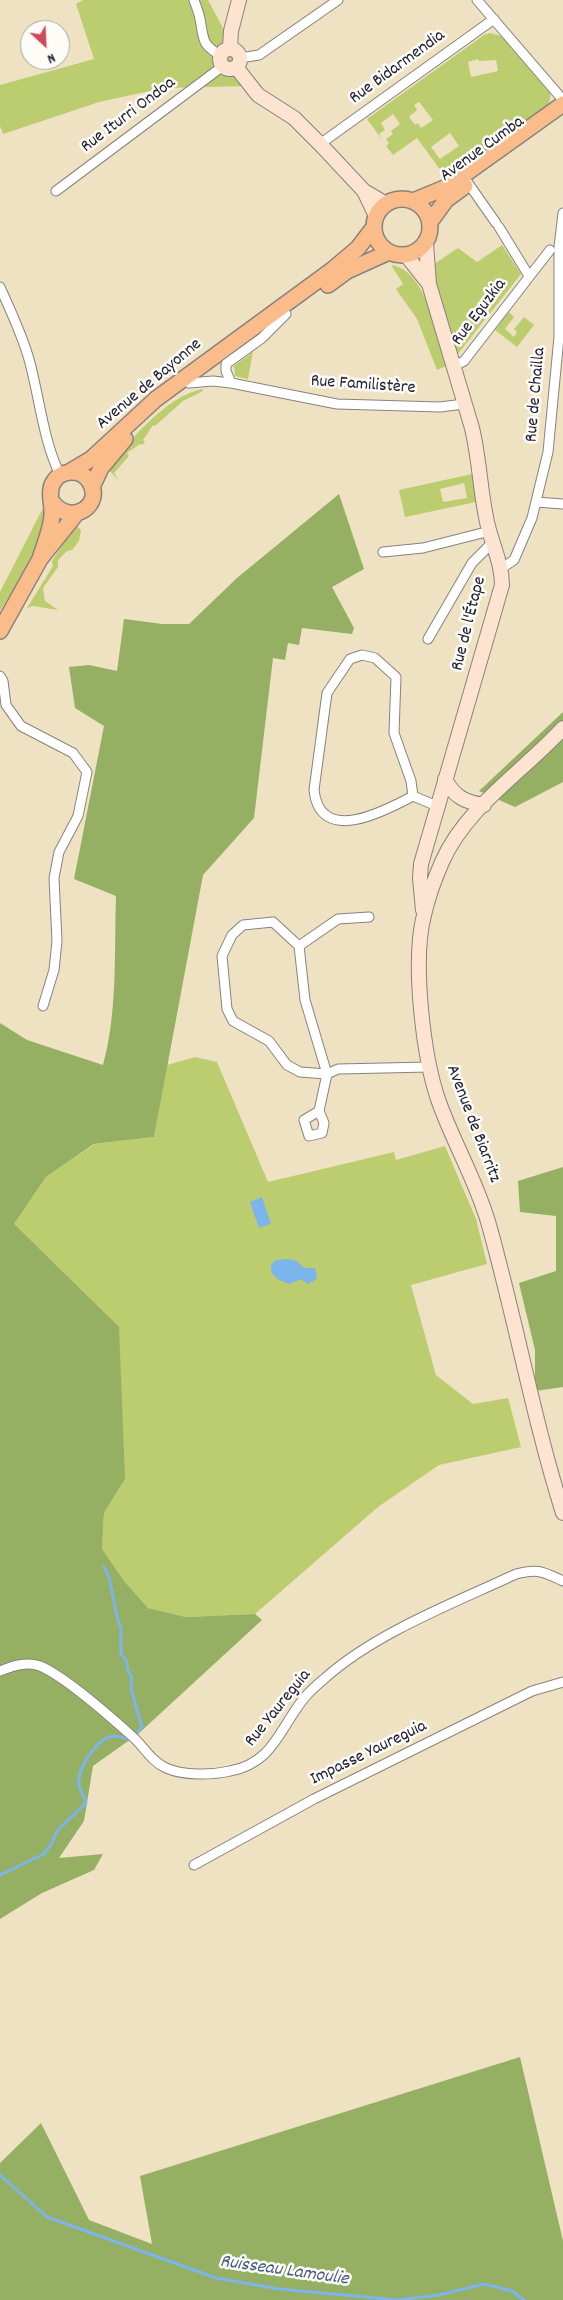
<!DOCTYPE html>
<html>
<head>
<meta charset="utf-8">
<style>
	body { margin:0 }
	#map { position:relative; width:563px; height:2300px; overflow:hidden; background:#eee2c3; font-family:Dekko,sans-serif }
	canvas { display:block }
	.north { position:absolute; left:20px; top:20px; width:50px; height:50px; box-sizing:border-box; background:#fdfcf7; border:1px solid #a5a5ac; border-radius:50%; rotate:155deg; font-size:14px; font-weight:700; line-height:20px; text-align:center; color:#22223b }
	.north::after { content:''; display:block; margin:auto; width:18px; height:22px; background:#d1495b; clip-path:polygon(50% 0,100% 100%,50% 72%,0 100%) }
</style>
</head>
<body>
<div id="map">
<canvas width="563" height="2300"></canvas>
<div class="north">N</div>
</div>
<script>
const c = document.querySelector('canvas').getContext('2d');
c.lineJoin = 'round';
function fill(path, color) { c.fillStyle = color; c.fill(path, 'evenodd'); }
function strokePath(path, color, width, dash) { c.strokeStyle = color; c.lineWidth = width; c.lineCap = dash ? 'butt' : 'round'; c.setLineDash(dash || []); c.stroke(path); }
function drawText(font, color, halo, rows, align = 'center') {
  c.font = font + ' Dekko,sans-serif'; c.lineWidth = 5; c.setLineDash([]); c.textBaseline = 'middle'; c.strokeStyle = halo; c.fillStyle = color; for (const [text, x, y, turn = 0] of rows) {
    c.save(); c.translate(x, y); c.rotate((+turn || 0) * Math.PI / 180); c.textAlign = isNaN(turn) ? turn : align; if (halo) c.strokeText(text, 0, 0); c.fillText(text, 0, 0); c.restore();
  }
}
const green = new Path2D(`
	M 83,0 L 208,0 L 254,86 L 164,88 L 99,102 L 3,134 L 0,126 L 0,85 L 94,59 L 76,4 Z
	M 490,33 L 501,36 L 551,92 L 549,104 L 447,179 L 417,138 L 393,155 L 386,146 L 389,143 L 386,139 L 393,134 L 391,131 L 400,124 L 393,114 L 381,123 L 385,130 L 379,134 L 383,141 L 367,119 L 484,35 ZM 478,59 L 479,61 L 496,60 L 498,71 L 471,77 L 468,62 ZM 419,102 L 433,120 L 421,128 L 418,123 L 415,125 L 409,117 L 417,110 L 414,105 ZM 450,133 L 459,146 L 440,159 L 431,147 Z
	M 502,245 L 521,274 L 457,355 L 433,279 L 431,266 L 458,248 L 477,262 Z
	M 391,265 C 426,269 438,337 446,366 L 437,370 L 417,319 L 396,289 L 403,284 Z
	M 509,312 L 514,317 L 505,329 L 514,337 L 517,332 L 514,329 L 524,317 L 534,325 L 517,347 L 495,330 Z
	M 253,352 L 248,379 L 235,376 L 234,366 Z
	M 202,389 L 203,391 L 183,401 L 155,426 L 153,425 L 143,440 L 145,442 L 142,445 L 140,444 L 127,453 L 129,456 L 114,473 L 119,481 L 107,468 C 131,440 165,397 202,389 Z
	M 472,474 L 476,502 L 405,517 L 399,490 ZM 464,483 L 467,498 L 443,502 L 440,489 Z
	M 43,508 C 50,537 15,586 0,611 L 0,592 Z
	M 77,526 L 81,530 L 79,541 L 72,550 L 67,551 L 58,560 L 58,567 L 43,588 L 45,601 L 58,610 L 33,606 L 27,608 L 53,566 L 52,561 L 74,527 Z
	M 195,1057 L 217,1062 L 268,1182 L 394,1152 L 396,1160 L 445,1146 L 476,1219 L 487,1264 L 411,1285 L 436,1375 L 473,1404 L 508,1398 L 521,1447 L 439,1465 L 378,1507 L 255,1614 L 186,1617 L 148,1608 L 125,1582 L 102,1549 L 104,1513 L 125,1479 L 14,1224 L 46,1177 L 95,1144 L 154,1137 L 167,1065 Z`);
const forest = new Path2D(`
	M 339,494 L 364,569 L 332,587 L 354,628 L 352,634 L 302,628 L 299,645 L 288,643 L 285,660 L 273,658 L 254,818 L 203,875 L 154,1137 L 94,1144 L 46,1177 L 14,1224 L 119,1327 L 125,1479 L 104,1513 L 102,1549 L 125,1582 L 148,1608 L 186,1617 L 255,1614 L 262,1620 L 138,1734 L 93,1766 L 84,1821 L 59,1858 L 103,1854 L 94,1870 L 42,1893 L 0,1919 L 0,1023 L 27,1040 L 103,1065 C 118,1011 114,951 116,896 L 74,879 L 104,726 L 75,708 L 69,667 L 89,665 L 117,671 L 124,619 L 162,624 L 189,624 L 237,578 Z
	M 563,712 L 563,782 L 515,807 L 479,791 Z
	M 563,1167 L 563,1387 L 535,1391 L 535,1350 L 519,1283 L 556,1271 L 556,1216 L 520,1212 L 518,1181 Z
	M 520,2057 L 563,2241 L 563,2300 L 0,2300 L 0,2163 L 41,2123 L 89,2220 L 152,2244 L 140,2176 Z`);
const water = new Path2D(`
	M 262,1197 L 271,1224 L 259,1228 L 250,1202 Z
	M 288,1259 L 297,1261 L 304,1268 L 315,1268 L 317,1279 L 308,1284 L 301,1279 L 290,1284 C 281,1281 269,1277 271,1265 L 276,1260 Z`);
const stream = new Path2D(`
	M 104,1567 L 109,1577 L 117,1617 L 121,1628 L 121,1654 L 126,1660 L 128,1671 L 132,1677 L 131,1688 L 142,1727 L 138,1731
	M 0,1875 L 44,1854 L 52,1843 L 57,1831 L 86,1803 C 85,1797 80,1791 79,1785 C 76,1770 97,1738 113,1736 C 117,1736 124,1738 128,1739
	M 0,2175 L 47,2217 L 216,2278 L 279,2289 L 398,2300 L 439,2295 L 484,2284 L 512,2291 L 524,2300`);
const street = new Path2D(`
	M 194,0 C 196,6 199,13 200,19 C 204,39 201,44 220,55
	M 477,0 L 563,100
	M 240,58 L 259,55 L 338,0
	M 320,144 L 494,19
	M 468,183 L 496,223
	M 56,191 L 223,66
	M 499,227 L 529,276
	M 0,287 C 11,312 23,336 30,363 C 40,401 43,439 60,475
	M 454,366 L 464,361 L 550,250
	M 189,383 L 213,381 L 231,383 L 337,404 L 440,407 L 464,404
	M 231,383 L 226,371 L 226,364 L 262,338 L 286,314
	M 536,502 L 563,504
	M 383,552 L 423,548 L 490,531
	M 502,568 L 514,560 L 532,518 L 548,452 L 559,337 L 559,247 L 563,213
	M 428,639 L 472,563 L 493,542
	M 0,676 L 3,681 L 6,705 L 21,726 L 73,753 L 87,772 L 78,816 L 59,852 L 54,878 L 57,941 L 54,970 L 43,1006
	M 413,796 C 385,811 320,846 314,790 L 327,693 L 350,659 L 362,655 L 375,658 L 396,677 L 394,733 L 411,781 L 413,796 L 437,806
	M 299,946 L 273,922 L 243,925 L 232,935 L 222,956 L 227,1009 L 233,1021 L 269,1041 L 287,1065 L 300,1072 L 327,1074 L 305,1000 L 299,946 L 338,919 L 369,917
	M 319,1111 L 324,1123 L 322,1133 L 309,1136 L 304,1120 L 319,1111 L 327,1074 L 338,1069 L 429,1067
	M 0,1671 C 13,1666 26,1661 40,1666 C 64,1676 113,1719 133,1737 C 145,1748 151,1761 166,1768 C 184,1776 212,1775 230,1771 C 274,1763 280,1727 305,1697 C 311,1690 318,1684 324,1679 C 375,1633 454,1603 516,1574 C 538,1568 543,1572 563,1581
	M 194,1865 L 314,1799 L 532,1691 L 563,1682`);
const secondary = new Path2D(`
	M 230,48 L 231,31 L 239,0
	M220 59a10 10 0 1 1 20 0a10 10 0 1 1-20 0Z
	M 236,67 L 258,95 L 294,118 L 320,144 L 364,191 L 376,216
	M 364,191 L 386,204
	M 406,255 L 429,284
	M 563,728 C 524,771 466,807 442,862 C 435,878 428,897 424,915 C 412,961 423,1057 439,1102 C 454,1144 477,1182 489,1225 C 516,1321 533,1418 563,1513
	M 445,779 C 454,797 465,802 484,805
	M 423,910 L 420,878 L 421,864 L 502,585 C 502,561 490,541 486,517 C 480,487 479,457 472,428 L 429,284 L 426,243`);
const primary = new Path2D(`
	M374 227a28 28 0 1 1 56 0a28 28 0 1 1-56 0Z
	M 413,201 L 447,187 L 563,104
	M 430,222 L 446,200 L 465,186
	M 328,285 L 347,271 L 389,252
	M 71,471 L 91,459 L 156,399 L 332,270 L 358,248 L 374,227
	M 92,487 L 101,468 L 125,439
	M 40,559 C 44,545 51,530 52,515 C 53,505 48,494 52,485 C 58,470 80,467 89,481 C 105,504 72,527 53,503
	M 0,631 L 40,559 L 76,514`);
const streetNames = [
	["Rue Bidarmendia",398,68,-36],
	["Rue Iturri Ondoa",129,116,-37],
	["Avenue Cumba",483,150,-36],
	["Rue Eguzkia",480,313,-53],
	["Avenue de Bayonne",150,385,-40],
	["Rue Familistère",363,386,4],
	["Rue de Chailla",537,395,-85],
	["Rue de l'Étape",470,624,-76],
	["Avenue de Biarritz",472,1124,69],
	["Rue Yaureguia",279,1709,-51],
	["Impasse Yaureguia",369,1754,-26]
];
const waterNames = [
	["Ruisseau Lamoulie",284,2272,8]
];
fill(green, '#bccd70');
fill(forest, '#95b062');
fill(water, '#7cb4ec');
strokePath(stream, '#7cb4ec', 3);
strokePath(street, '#88827f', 11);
strokePath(secondary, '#88827f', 16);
strokePath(primary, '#88827f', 18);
strokePath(street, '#fff', 9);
strokePath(secondary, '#fde4d0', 14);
strokePath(primary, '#f9bc8a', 15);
drawText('18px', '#22223b', '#fdfcf7', streetNames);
drawText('italic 19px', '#465c82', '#fdfcf7', waterNames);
</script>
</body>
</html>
